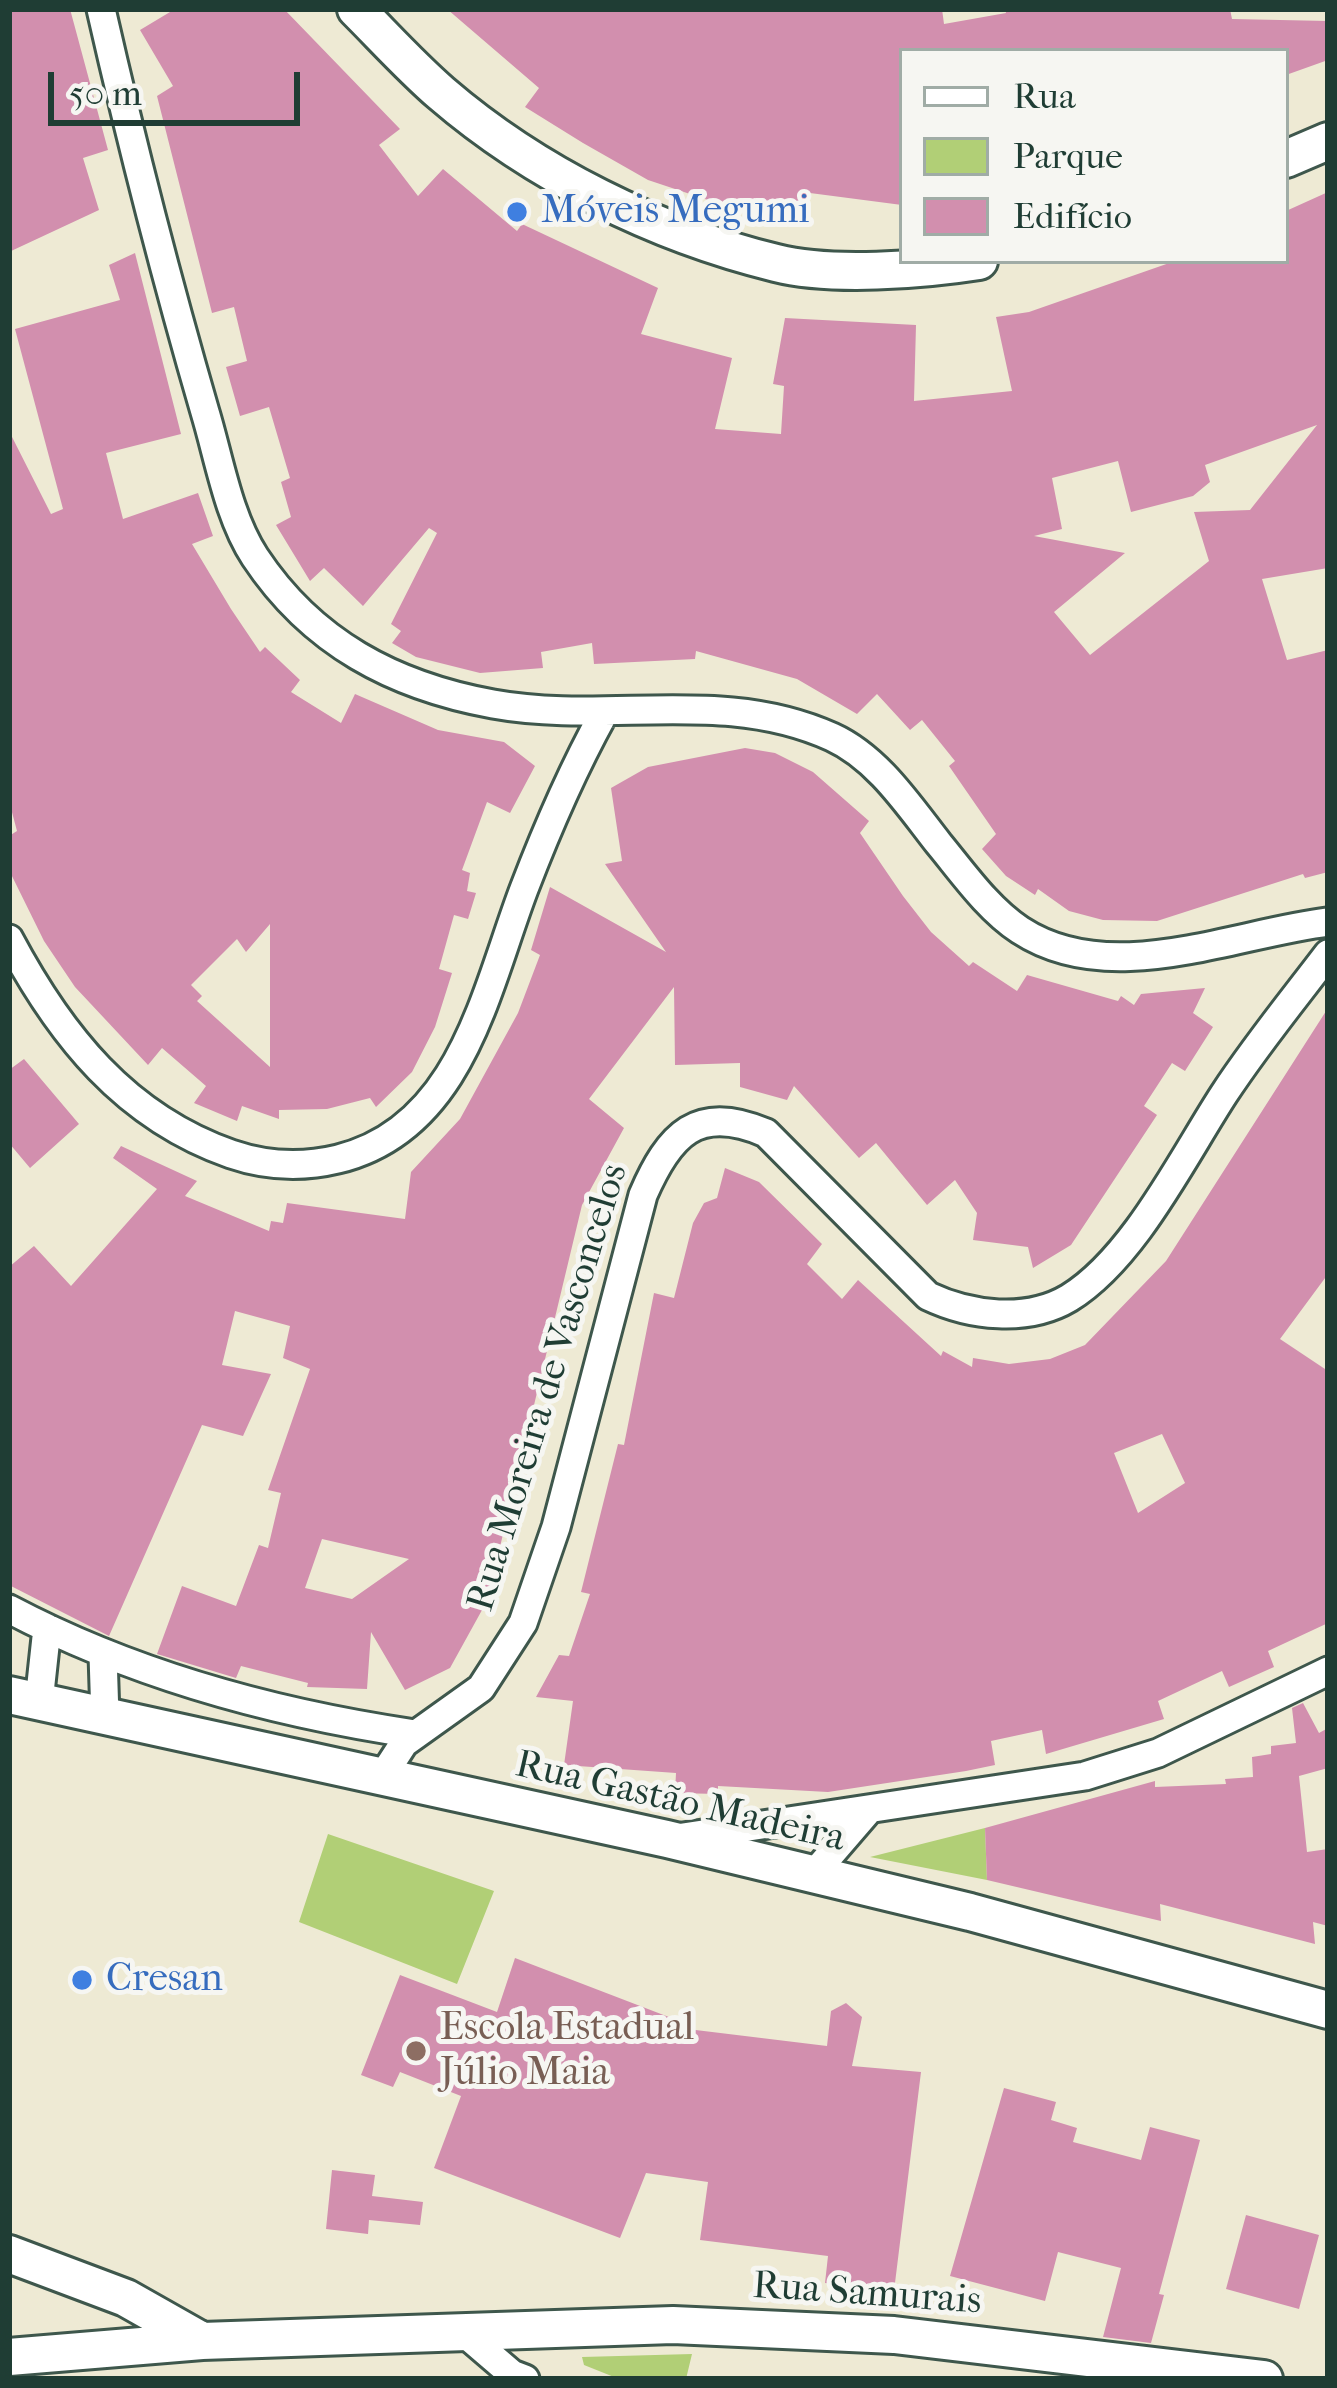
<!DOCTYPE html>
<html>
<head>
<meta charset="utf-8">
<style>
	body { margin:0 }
	#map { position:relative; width:1337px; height:2388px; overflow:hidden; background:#eeead4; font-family:"IM FELL French Canon",serif }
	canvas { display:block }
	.frame { position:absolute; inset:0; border:12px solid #1f3d34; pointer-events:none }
	.legend { position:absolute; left:899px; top:48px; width:390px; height:216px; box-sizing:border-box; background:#f6f6f2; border:3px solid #a0aca6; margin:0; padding:15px 21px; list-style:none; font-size:36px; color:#1f3d34 }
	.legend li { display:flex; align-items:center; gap:24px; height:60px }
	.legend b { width:60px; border:3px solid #a0aca6 }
	.scale { position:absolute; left:48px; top:72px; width:252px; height:54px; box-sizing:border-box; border:6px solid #1f3d34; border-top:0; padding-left:15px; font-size:36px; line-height:42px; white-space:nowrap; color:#1f3d34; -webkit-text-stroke:9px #f6f6f2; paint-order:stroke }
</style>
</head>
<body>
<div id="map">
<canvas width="1337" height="2388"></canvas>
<div class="frame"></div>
<ul class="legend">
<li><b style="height:15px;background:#fff"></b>Rua</li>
<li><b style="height:33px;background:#b1cf76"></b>Parque</li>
<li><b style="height:33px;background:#d28fae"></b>Edifício</li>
</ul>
<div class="scale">50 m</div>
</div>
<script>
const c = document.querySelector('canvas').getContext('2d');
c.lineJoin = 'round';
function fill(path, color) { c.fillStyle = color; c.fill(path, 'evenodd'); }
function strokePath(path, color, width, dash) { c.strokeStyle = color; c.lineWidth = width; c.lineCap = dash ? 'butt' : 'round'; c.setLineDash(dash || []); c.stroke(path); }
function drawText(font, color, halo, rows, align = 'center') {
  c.font = font + ' "IM FELL French Canon",serif'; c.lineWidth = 10; c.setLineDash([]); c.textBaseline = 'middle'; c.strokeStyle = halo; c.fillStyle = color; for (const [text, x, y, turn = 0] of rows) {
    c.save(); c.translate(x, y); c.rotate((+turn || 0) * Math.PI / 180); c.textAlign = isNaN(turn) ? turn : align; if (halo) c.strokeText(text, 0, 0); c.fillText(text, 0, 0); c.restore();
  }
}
const green = new Path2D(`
	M 985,1828 L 987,1880 L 870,1857 Z
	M 328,1834 L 494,1891 L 457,1984 L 299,1922 Z
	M 692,2354 L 686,2379 L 619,2379 L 584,2365 L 582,2357 Z`);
const building = new Path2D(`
	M 9,9 L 70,9 L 108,150 L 83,158 L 99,210 L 9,252 Z
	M 175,9 L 284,9 L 400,129 L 379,145 L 418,196 L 443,169 L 517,231 L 522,224 L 658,288 L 641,334 L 732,358 L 715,429 L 781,434 L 784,386 L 773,384 L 785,318 L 916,325 L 914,401 L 1012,391 L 996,317 L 1029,312 L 1175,261 L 1286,261 L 1286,211 L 1328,192 L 1328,568 L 1262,579 L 1287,660 L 1328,650 L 1328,872 L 1305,878 L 1303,874 L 1157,921 L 1103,920 L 1069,911 L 1038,889 L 1035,895 L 1006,876 L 982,849 L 996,834 L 949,766 L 955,761 L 922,720 L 910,730 L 877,694 L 857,714 L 797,679 L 696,651 L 695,659 L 594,664 L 592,643 L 541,652 L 543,668 L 480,673 L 416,657 L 392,643 L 401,631 L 391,624 L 437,533 L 429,528 L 363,606 L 324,568 L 310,581 L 276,525 L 291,517 L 281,482 L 290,478 L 269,407 L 240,416 L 226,367 L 247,361 L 234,307 L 212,313 L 157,96 L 173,86 L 140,30 ZM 1317,425 L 1250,510 L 1194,512 L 1209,561 L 1090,655 L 1054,612 L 1125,553 L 1034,536 L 1062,529 L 1052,478 L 1118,461 L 1131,512 L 1193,496 L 1210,482 L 1205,465 Z
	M 447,9 L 942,9 L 944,24 L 1006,13 L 1005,9 L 1230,9 L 1232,19 L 1328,21 L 1328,60 L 1286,75 L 1286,51 L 902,51 L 902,205 L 810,193 L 806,221 L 717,203 L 648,180 L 583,143 L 525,107 L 539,88 Z
	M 135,253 L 181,434 L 106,453 L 123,519 L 198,493 L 213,536 L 192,544 L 231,609 L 260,652 L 265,647 L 300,680 L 291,692 L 341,723 L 355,694 L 438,730 L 504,742 L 535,766 L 510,813 L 487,802 L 462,870 L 470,873 L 467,891 L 476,893 L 468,919 L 454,915 L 439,969 L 452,973 L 435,1027 L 412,1072 L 376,1107 L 370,1098 L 327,1109 L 279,1110 L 279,1119 L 242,1106 L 237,1121 L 194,1103 L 206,1086 L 162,1048 L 148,1065 L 75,987 L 44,941 L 9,870 L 9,836 L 17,831 L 9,801 L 9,431 L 51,514 L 63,509 L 15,329 L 120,300 L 109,265 ZM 270,924 L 270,1067 L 197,1001 L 202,996 L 191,985 L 237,939 L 246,952 Z
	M 745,748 L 775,753 L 813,772 L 869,821 L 860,833 L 903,896 L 931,932 L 969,966 L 973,962 L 1017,991 L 1027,975 L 1118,1001 L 1121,996 L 1134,1005 L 1141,994 L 1205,988 L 1193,1013 L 1213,1027 L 1185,1071 L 1172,1063 L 1144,1106 L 1157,1115 L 1071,1245 L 1033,1268 L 1028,1247 L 973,1240 L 977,1213 L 955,1180 L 927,1205 L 876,1143 L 859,1158 L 794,1086 L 787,1100 L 740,1087 L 740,1063 L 675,1065 L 674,987 L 589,1099 L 624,1128 L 582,1205 L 487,1601 L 450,1668 L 405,1690 L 371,1632 L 367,1689 L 307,1687 L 308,1683 L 241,1666 L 236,1678 L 157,1654 L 182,1586 L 236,1606 L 259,1545 L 268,1548 L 281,1493 L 268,1490 L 310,1369 L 283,1358 L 290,1326 L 235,1311 L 222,1365 L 271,1374 L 243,1436 L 202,1425 L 109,1636 L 9,1585 L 9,1267 L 34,1246 L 71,1286 L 157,1189 L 113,1158 L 121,1146 L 197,1181 L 185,1196 L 269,1231 L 271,1221 L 283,1223 L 287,1203 L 405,1219 L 411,1172 L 460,1119 L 518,1013 L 540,955 L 531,950 L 550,887 L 666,952 L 605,864 L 622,861 L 611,788 L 648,767 ZM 322,1539 L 409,1559 L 352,1599 L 305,1588 Z
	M 1328,1008 L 1328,1274 L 1280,1339 L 1328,1371 L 1328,1623 L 1268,1651 L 1274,1667 L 1229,1687 L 1222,1671 L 1158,1701 L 1164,1719 L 1046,1754 L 1042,1730 L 991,1741 L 995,1765 L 966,1771 L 828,1792 L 718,1786 L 718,1794 L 675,1793 L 676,1773 L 564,1765 L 573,1701 L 536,1697 L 559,1655 L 569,1656 L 590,1594 L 581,1592 L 618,1444 L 624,1445 L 654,1293 L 674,1298 L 693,1223 L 704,1203 L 717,1198 L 725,1168 L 759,1182 L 822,1244 L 807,1264 L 842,1299 L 858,1280 L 941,1356 L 943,1351 L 972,1367 L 973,1358 L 1009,1364 L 1050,1359 L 1085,1345 L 1166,1261 ZM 1162,1434 L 1185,1483 L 1138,1513 L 1114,1453 Z
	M 24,1059 L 79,1124 L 30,1168 L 9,1143 L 9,1070 Z
	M 1303,1703 L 1319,1733 L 1328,1728 L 1328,1768 L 1299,1776 L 1307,1852 L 1328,1849 L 1328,1926 L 1313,1922 L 1315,1944 L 1160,1904 L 1161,1921 L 987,1880 L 985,1828 L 1155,1781 L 1155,1787 L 1226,1784 L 1225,1779 L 1253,1777 L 1252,1757 L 1271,1754 L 1271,1746 L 1296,1743 L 1292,1708 Z
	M 515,1958 L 674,2019 L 671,2027 L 827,2046 L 831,2011 L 846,2003 L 862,2017 L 852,2066 L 921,2072 L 894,2291 L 825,2283 L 828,2256 L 700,2240 L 708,2182 L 646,2173 L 620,2238 L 434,2168 L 461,2096 L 400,2072 L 393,2087 L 361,2075 L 400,1975 L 497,2012 Z
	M 1004,2088 L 1056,2102 L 1051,2120 L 1077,2128 L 1073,2142 L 1141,2160 L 1150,2127 L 1200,2140 L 1159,2294 L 1164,2295 L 1151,2343 L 1103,2337 L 1121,2268 L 1058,2252 L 1045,2301 L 950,2276 Z
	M 332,2170 L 375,2175 L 372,2196 L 423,2202 L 420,2225 L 369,2220 L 368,2234 L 326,2229 Z
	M 1246,2215 L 1319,2235 L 1299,2309 L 1226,2289 Z`);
const minor = new Path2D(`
	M 101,9 C 132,145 166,278 205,412 C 219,458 228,516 255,557 C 312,643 394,686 493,704 C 608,725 722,687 832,737 C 878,758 909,806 939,844 C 963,873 988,909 1020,930 C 1110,989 1231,934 1328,922
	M 9,939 C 60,1035 125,1117 231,1154 C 266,1166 301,1168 338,1159 C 461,1129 485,992 524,889 C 547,829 572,771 603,715
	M 9,1609 C 136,1676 273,1713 415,1734
	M 103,1655 L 105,1717
	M 39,1702 L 47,1628
	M 382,1777 L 404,1743 L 481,1688 L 523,1623 L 556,1527 L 643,1195 C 669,1135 697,1103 766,1133 L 928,1296 C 970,1316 1027,1323 1069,1298 C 1134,1258 1183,1157 1224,1094 C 1256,1045 1293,1000 1328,954
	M 683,1837 L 1085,1776 L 1158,1753 L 1328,1671
	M 811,1877 L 867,1812
	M 463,2332 L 512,2374 L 525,2379`);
const tertiary = new Path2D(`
	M 356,9 C 384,37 411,67 441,93 C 535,174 657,234 776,263 C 831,277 922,270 979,261
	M 1286,159 L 1328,141
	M 9,1695 L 667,1839 L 970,1912 L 1328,2010
	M 9,2254 L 126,2298 L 202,2341
	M 9,2357 L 202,2341 L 673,2325 L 894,2335 L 1264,2379`);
const markers = [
	[517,212,12,"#3f7fe0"],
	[82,1980,12,"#3f7fe0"],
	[416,2051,12,"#8d6e63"]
];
const shopNames = [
	["Móveis Megumi",541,212],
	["Cresan",106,1980]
];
const streetNames = [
	["Rua Moreira de Vasconcelos",549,1388,-73],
	["Rua Gastão Madeira",680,1803,13],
	["Rua Samurais",867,2295,4]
];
const educationNames = [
	["Escola Estadual",440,2029],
	["Júlio Maia",440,2074]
];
fill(green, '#b1cf76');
fill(building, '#d28fae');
strokePath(minor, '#3e574c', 33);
strokePath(tertiary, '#3e574c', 42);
strokePath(minor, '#fff', 27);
strokePath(tertiary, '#fff', 36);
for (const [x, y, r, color] of markers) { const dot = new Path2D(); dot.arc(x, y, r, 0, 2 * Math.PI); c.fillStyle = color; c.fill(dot); strokePath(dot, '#f6f6f2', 4.5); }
drawText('39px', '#366cbe', '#f6f6f2', shopNames, 'left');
drawText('39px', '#1f3d34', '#f6f6f2', streetNames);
drawText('39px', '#785e54', '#f6f6f2', educationNames, 'left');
</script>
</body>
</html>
